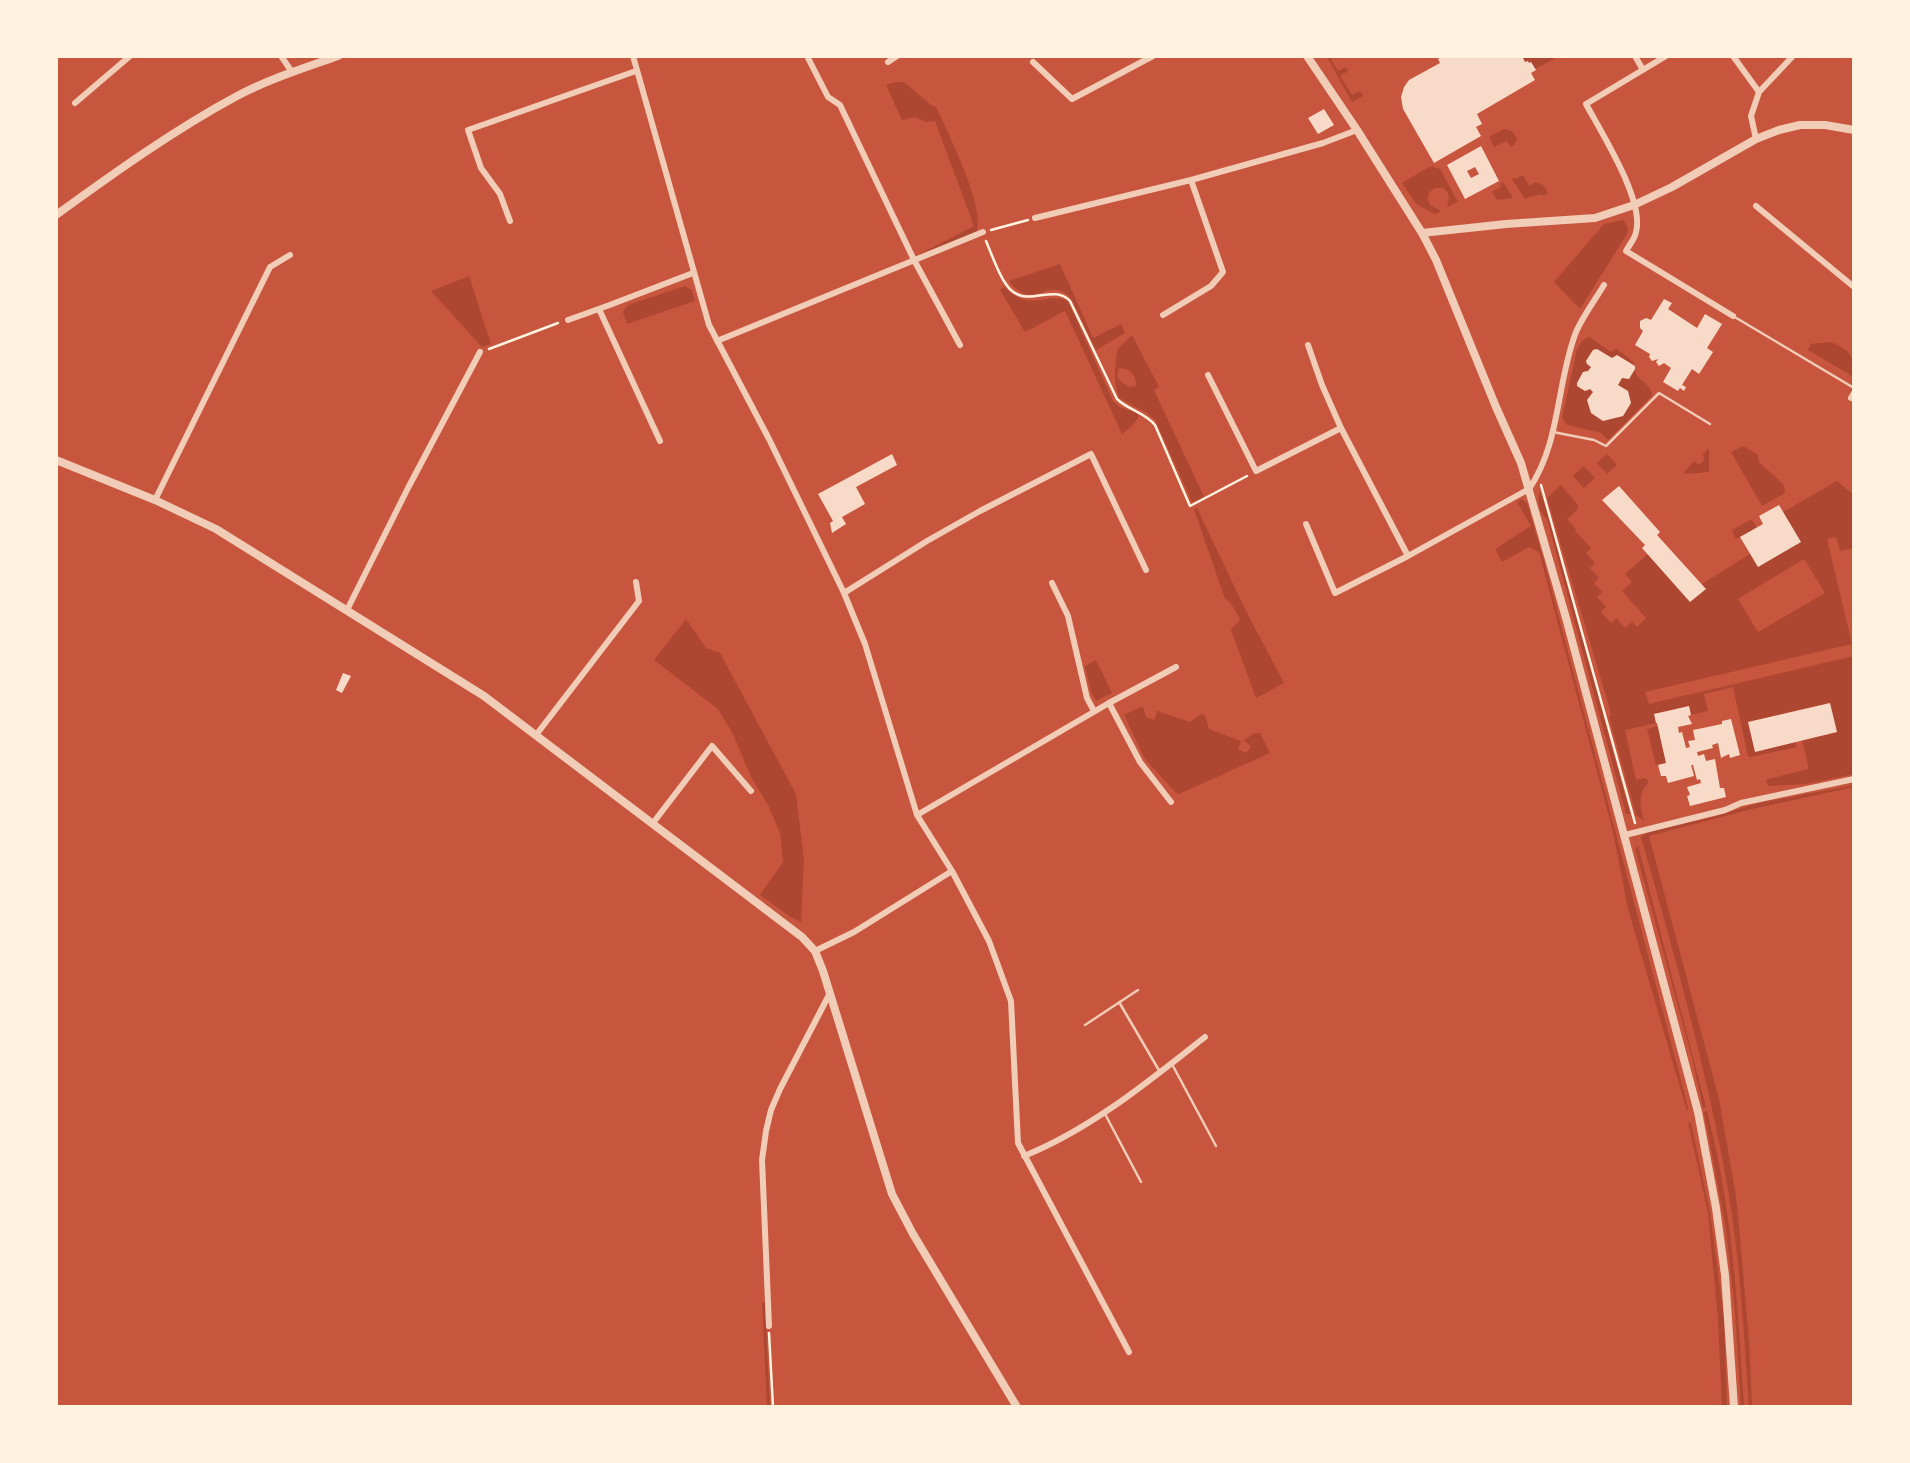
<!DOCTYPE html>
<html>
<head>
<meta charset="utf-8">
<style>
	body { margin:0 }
	#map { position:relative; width:1910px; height:1463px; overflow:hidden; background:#c8553d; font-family:Bitter,serif }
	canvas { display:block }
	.frame { position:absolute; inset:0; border:58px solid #fff3e0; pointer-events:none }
</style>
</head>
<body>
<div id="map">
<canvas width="1910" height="1463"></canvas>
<div class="frame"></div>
</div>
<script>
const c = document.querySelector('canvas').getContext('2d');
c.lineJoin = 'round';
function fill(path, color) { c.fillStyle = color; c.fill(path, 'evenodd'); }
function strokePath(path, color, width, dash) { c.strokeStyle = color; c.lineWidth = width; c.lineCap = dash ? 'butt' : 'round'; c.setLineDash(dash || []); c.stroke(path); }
const green = new Path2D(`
	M 1335,56 L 1331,59 L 1338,71 L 1346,67 L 1348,71 L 1340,76 L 1352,95 L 1360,91 L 1363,96 L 1352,102 L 1327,57 Z
	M 1522,56 L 1550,56 L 1554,59 L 1535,69 L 1531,62 L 1525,62 Z
	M 896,82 L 904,82 L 931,105 L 936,107 C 947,131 987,210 976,233 L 918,255 L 974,226 L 935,121 L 926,122 L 916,117 L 902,120 L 886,85 Z
	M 1504,129 L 1512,131 L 1518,140 L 1515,141 L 1516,143 L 1511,147 L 1507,141 L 1494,147 L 1489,137 Z
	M 1431,166 L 1440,169 L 1458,202 L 1447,207 C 1449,199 1451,194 1443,188 L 1435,188 C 1428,192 1426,198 1430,205 L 1441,211 L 1435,214 L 1416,204 L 1402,183 Z
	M 1523,175 L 1529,186 L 1535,182 L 1543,185 L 1548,193 L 1543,196 L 1542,194 C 1536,197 1531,195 1525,199 L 1512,179 L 1515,178 L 1516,179 Z
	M 1503,182 L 1513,198 L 1497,200 L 1492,192 L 1501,187 L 1500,184 Z
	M 1623,220 L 1628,228 L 1627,234 L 1580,309 L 1554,282 L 1604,224 Z
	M 1060,264 L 1093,338 L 1121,324 L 1125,333 L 1096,350 L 1071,298 C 1047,274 1035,314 1009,281 Z
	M 469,276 L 491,344 L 482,347 L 431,291 Z
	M 685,286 L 692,290 L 695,301 L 627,324 L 623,312 L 628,305 Z
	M 1004,287 C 1032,314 1043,291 1068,301 L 1113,401 L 1120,407 L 1137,413 L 1139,416 L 1132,426 L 1122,434 L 1065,311 L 1025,332 L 1000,290 Z
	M 1132,335 L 1159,387 L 1154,390 L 1204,497 L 1192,502 L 1155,420 L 1145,412 L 1119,398 C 1113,384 1115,366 1117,350 ZM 1119,368 C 1129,368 1137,375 1136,386 L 1129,387 L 1121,382 L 1117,376 Z
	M 1589,337 L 1611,352 L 1616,348 L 1632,361 L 1635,366 L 1617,355 L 1612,358 L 1597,349 L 1593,350 L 1586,361 L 1587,364 L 1591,367 L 1588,371 L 1583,372 L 1577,383 L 1577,386 L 1585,391 L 1590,389 L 1593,392 L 1587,400 L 1591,413 L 1603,421 L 1623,416 L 1631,403 L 1628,392 L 1618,385 L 1622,378 L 1629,379 L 1635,369 C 1635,381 1652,382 1652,396 L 1608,440 L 1601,433 L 1567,425 L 1562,418 L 1577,349 L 1582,341 Z
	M 1830,342 C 1850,350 1854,354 1854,377 L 1808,350 L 1811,344 Z
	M 1743,446 L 1757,454 L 1759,462 L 1784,485 L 1785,493 L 1762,506 L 1731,452 Z
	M 1709,448 L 1709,472 L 1686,474 L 1684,472 L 1694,461 L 1699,465 L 1704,460 L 1703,454 Z
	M 1607,454 L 1617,465 L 1607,474 L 1597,463 Z
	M 1584,466 L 1595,478 L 1584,488 L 1573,476 Z
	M 1837,481 L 1854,495 L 1854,548 L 1840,551 L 1836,537 L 1827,539 L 1852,644 L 1645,692 L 1649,704 L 1854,656 L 1854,774 L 1806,784 L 1768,786 L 1766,781 L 1768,779 L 1809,769 L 1802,740 L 1837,732 L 1830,703 L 1748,722 L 1755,751 L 1795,742 L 1797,747 L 1750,757 L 1748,756 L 1733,687 L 1704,694 L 1708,711 L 1691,715 L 1689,706 L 1654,714 L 1656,723 L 1625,730 L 1636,780 L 1645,778 L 1649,782 C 1637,795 1640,805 1644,821 L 1636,815 L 1609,717 L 1611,715 L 1608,703 L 1547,498 L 1561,485 L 1578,505 L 1577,510 L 1567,519 L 1576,529 L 1575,531 L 1591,548 L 1586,553 L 1595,563 L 1590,568 L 1599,578 L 1594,583 L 1602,592 L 1597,597 L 1606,607 L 1601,612 L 1611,623 L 1616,618 L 1625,628 L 1632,622 L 1637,627 L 1646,618 L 1622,591 L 1632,582 L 1625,574 L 1648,554 L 1690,602 L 1705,589 L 1702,584 L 1750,554 L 1758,567 L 1800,542 L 1783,512 ZM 1804,559 L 1825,593 L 1758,632 L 1738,599 Z
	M 1540,491 L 1551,523 L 1630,814 L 1626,814 L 1547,519 C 1539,514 1537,500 1540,491 Z
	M 1522,499 L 1527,503 L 1544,561 L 1688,1107 L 1687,1111 L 1628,909 L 1613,832 L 1539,552 L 1529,547 L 1502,562 L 1495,549 L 1531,526 L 1517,502 Z
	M 1197,508 L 1246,611 L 1284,683 L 1256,698 L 1231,630 L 1240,619 L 1230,602 L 1225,599 L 1194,509 Z
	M 1750,520 L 1753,521 L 1757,528 L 1736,539 L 1732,530 Z
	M 686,619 L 706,648 L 720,653 L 796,794 L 804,861 L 801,922 L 789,916 L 760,895 L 783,862 L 780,833 L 768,805 L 751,777 L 733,734 L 718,709 L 654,660 Z
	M 1096,660 L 1112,693 L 1096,701 L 1091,692 L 1085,666 Z
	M 1143,706 L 1146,717 L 1154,720 L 1157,711 L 1190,722 L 1201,714 L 1205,715 L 1209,729 L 1241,741 L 1238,749 L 1246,753 L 1251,747 L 1244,740 L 1255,733 L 1260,733 L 1270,753 L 1179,794 L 1175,792 L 1145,759 L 1124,715 Z
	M 1658,726 L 1666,763 L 1656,765 L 1647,729 Z
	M 1854,785 L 1854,787 L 1752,809 L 1649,836 L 1719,1099 L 1736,1196 L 1739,1226 L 1749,1340 L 1752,1407 L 1749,1407 C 1744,1334 1740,1261 1728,1189 C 1707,1070 1674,953 1641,837 L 1648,832 L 1713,817 L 1759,803 Z
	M 1638,846 L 1706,1107 L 1703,1108 L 1692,1058 L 1635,848 Z
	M 1707,1111 C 1712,1132 1717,1153 1721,1175 C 1735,1251 1739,1329 1744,1407 L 1741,1407 L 1735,1312 L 1726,1230 L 1704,1112 Z
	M 1688,1122 L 1691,1123 L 1710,1212 L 1724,1319 L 1727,1407 L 1722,1407 L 1718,1319 L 1708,1213 Z
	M 762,1303 L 765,1303 L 770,1407 L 767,1407 Z`);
const building = new Path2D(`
	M 1443,56 L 1448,58 L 1451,56 L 1522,56 L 1525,62 L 1528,61 L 1529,63 L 1531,62 L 1536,70 L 1531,73 L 1535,80 L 1477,114 L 1482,124 L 1476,127 L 1481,136 L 1434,163 L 1403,109 L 1401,97 L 1404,87 L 1409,80 L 1440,63 L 1438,59 Z
	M 1324,109 L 1334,125 L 1318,134 L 1308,118 Z
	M 1481,146 L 1499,181 L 1465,199 L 1447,165 ZM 1475,167 L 1479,174 L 1471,178 L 1467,171 Z
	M 1664,299 L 1672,303 L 1668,309 L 1697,328 L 1705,314 L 1722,324 L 1707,348 L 1713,352 L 1699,374 L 1692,369 L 1682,385 L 1686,387 L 1684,391 L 1680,388 L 1678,391 L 1663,382 L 1671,368 L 1664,363 L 1659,366 L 1656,362 L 1658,359 L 1652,361 L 1649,357 L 1650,354 L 1635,345 L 1643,331 L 1640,328 L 1640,321 L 1646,318 L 1651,320 Z
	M 1597,349 L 1612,358 L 1617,355 L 1635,366 L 1635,369 L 1629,379 L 1622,378 L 1618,385 L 1628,391 L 1631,403 L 1623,416 L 1603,421 L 1591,413 L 1587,400 L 1593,392 L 1590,389 L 1585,391 L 1577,386 L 1577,383 L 1583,372 L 1588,371 L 1591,367 L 1587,364 L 1586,361 L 1593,350 Z
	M 892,454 L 897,465 L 856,487 L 865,504 L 842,517 L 846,524 L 832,533 L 830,523 L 833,521 L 818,494 Z
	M 1619,486 L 1660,532 L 1657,535 L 1706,589 L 1690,602 L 1642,548 L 1645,545 L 1602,500 Z
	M 1779,505 L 1801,542 L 1758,567 L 1740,537 L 1763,524 L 1759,516 Z
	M 343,673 L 351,676 L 342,693 L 336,690 Z
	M 1830,703 L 1837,732 L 1755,752 L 1748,722 Z
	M 1689,706 L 1691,715 L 1688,716 L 1692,724 L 1678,727 L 1679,733 L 1682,732 L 1686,748 L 1690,747 L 1688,741 L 1695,740 L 1693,730 L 1722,724 L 1722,721 L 1731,719 L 1740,755 L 1730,758 L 1729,754 L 1721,758 L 1718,743 L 1712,745 L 1713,748 L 1697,752 L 1698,756 L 1704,754 L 1706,761 L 1715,759 L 1720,788 L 1724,788 L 1726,797 L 1690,806 L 1687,796 L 1690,795 L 1687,787 L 1701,783 L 1700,779 L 1697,780 L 1693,765 L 1691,765 L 1694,776 L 1668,783 L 1666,776 L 1661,776 L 1658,765 L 1666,763 L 1657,723 L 1656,723 L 1654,714 Z`);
const path = new Path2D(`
	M 991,230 L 1028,220
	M 986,241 C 992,255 1001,282 1012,291 C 1030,306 1054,284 1070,301 L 1117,399 C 1128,410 1144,412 1155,425 L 1190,506 L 1247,476
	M 489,349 L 558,323
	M 1541,485 L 1635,823
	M 769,1333 L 773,1407`);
const service = new Path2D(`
	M 1733,316 L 1854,388
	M 1553,432 L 1594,440 L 1606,446 L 1659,393 L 1710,424
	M 1119,1002 L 1160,1072
	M 1085,1025 L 1138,990
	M 1173,1066 L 1216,1146
	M 1104,1112 L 1141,1182`);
const minor = new Path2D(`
	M 281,56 L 292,72
	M 633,56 L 709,325 L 769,439 L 844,593 L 865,644 L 917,815 L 952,871 L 854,932 L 815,951
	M 807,56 L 828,97 L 840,105 L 914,260 L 960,345
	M 1635,56 L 1643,70
	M 1666,56 L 1586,104 C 1601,132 1645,201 1636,232 C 1635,239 1629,245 1626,251 L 1733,316
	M 1733,56 L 1759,92
	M 888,62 L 897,56
	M 1033,62 L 1072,99 L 1153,56
	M 75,103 L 130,56
	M 1756,139 L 1751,116 L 1759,92 L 1793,56
	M 1756,206 L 1854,287
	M 1035,218 L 1191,180 L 1323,143 L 1357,130
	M 510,221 L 500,194 L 481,168 L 468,130 L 636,71
	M 599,309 L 660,441
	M 1163,315 L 1211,286 L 1223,272 L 1191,180
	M 568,320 L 607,306 L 693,273
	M 717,341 L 983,232
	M 1308,345 L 1322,385 L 1341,428 L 1408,556
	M 1208,375 L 1256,471 L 1341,428
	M 1851,398 L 1854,393
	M 155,500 L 270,267 L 290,255
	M 1306,524 L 1335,593 L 1408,556 L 1529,489 C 1561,442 1556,384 1576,332 C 1583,316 1595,300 1604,285
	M 1052,583 L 1068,616 L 1087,698 L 1094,711
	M 844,593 L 927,541 L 980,511 L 1091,454 L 1146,570
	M 347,610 L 408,488 L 480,352
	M 1109,703 L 1140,762 L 1171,802
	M 536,735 L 639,601 L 636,582
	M 917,815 L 1109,703 L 1176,667
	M 653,823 L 712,746 L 751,791
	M 1625,835 L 1725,810 L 1741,803 L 1854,779
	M 952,871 L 989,941 L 1011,1001 L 1018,1143 L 1129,1352
	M 1024,1156 C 1091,1129 1149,1081 1205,1037
	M 769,1326 L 762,1160 L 766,1131 L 771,1110 L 780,1089 L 830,993`);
const tertiary = new Path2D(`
	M 1307,56 L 1357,130 L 1422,233 L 1436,260 L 1496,407 L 1521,463 L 1566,618 L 1698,1112 L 1716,1208 L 1725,1275 L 1734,1407
	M 56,215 C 114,173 174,130 237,96 C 269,79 304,68 338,56
	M 1422,233 L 1506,224 L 1595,218 L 1634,205 L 1672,187 L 1756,139 L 1779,130 L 1800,125 L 1825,125 L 1854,130
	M 56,460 L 155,500 L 216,529 L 484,696 L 802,937 L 815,951 L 823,971 L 892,1194 L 913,1234 L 1017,1407`);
fill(green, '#ae4732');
fill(building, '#f7dbc8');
strokePath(path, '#fff3e0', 2.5);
strokePath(service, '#f1ccb7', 2.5);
strokePath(minor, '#f1ccb7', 6);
strokePath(tertiary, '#f1ccb7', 8);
</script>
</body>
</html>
